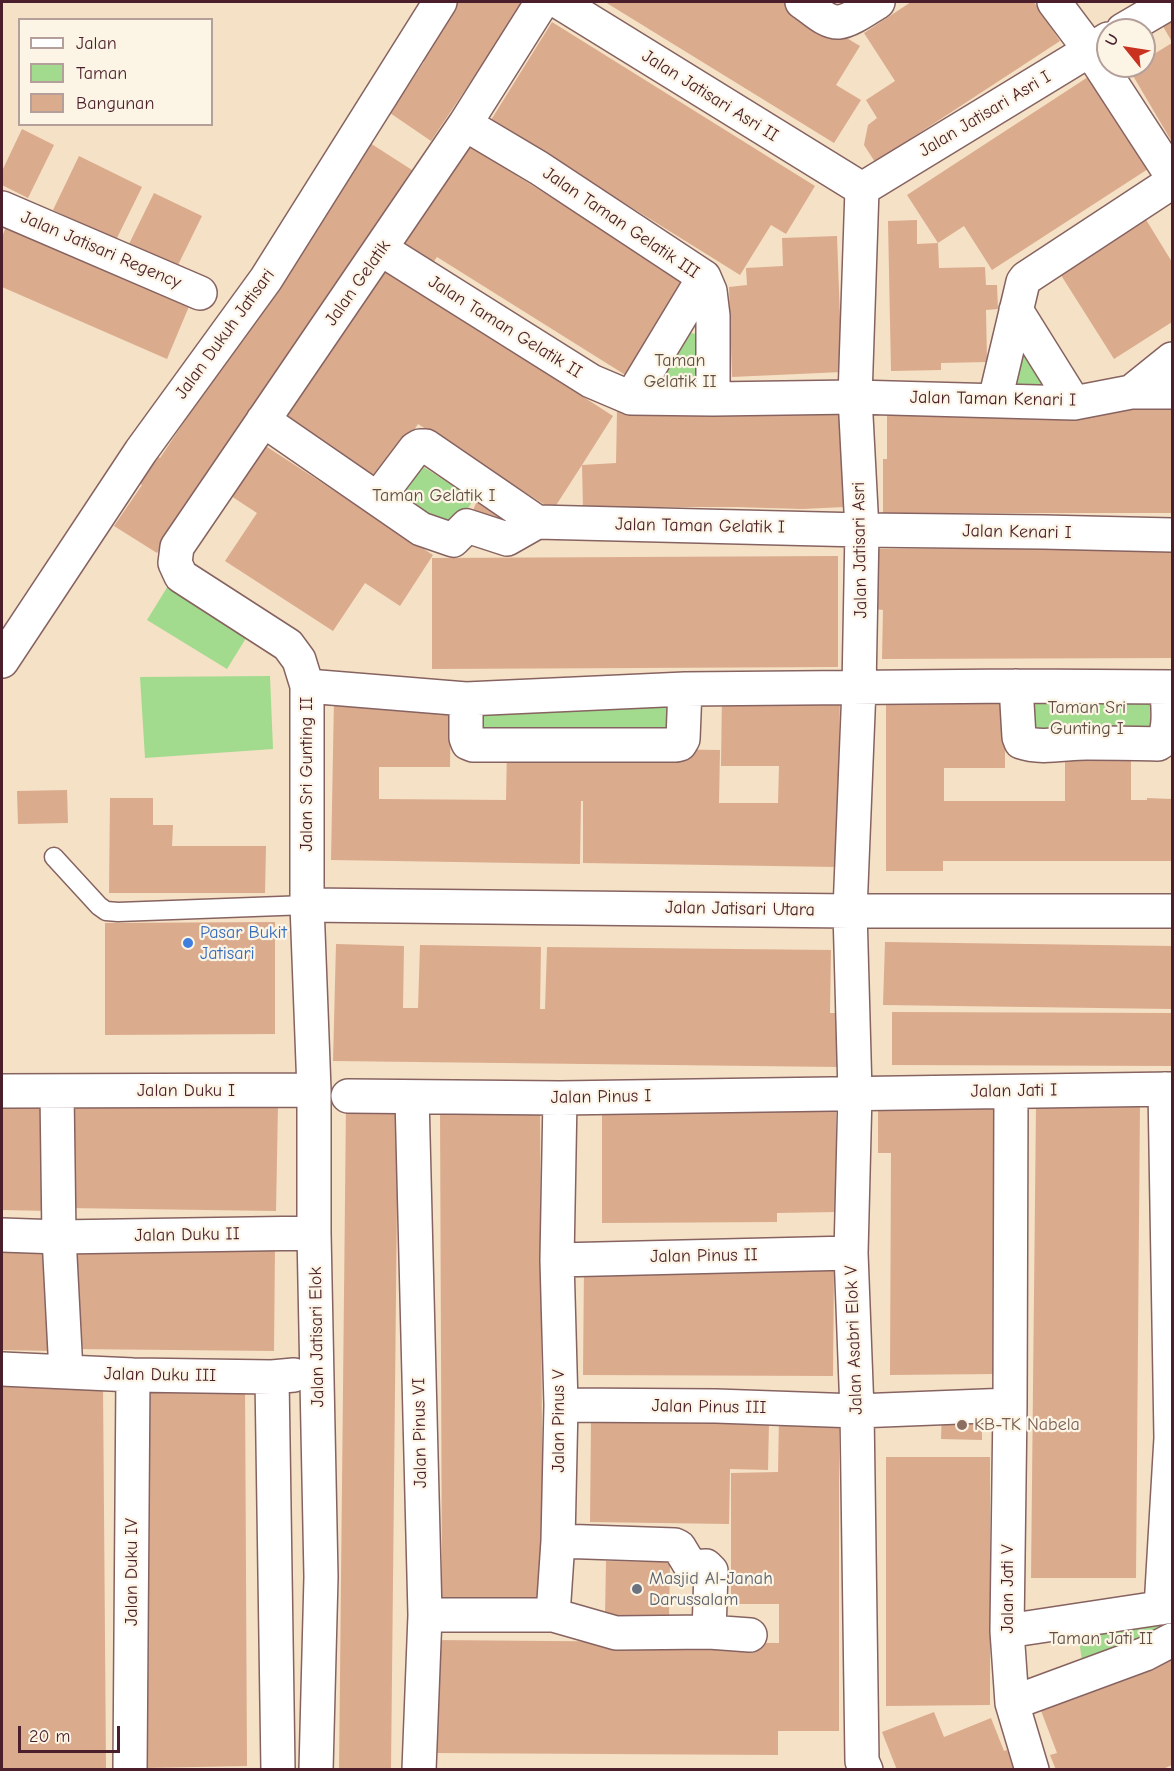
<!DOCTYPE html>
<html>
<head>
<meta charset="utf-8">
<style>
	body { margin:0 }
	#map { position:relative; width:1174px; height:1771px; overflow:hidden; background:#f5e1c5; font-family:"Comic Neue",sans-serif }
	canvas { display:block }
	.frame { position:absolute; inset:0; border:3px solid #4a1f2b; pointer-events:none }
	.legend { position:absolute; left:18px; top:18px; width:195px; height:108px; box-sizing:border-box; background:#fcf5e5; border:2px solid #b59f9b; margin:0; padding:8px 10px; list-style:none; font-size:18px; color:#4a1f2b }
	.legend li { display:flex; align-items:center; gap:12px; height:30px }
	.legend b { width:30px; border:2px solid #b59f9b }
	.north { position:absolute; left:1096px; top:18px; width:60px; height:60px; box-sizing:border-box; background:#fcf5e5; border:2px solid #b59f9b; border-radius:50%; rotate:300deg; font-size:16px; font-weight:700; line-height:24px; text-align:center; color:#4a1f2b }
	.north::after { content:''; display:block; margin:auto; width:21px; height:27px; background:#c8321e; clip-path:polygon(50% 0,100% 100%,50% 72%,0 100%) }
	.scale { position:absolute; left:18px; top:1726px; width:102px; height:27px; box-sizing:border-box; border:3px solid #4a1f2b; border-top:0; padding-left:8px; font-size:18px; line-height:21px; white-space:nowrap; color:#4a1f2b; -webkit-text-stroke:4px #fcf5e5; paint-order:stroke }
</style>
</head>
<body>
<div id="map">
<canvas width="1174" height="1771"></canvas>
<div class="frame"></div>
<ul class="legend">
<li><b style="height:8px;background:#fff"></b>Jalan</li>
<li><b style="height:16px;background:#a2db8e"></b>Taman</li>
<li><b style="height:16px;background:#dbab8e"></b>Bangunan</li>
</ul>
<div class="north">U</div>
<div class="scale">20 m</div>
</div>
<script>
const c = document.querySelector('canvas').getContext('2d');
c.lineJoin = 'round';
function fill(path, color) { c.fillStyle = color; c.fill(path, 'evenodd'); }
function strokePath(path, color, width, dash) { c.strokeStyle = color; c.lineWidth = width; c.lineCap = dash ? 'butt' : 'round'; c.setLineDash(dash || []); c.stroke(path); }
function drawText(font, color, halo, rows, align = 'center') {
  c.font = font + ' "Comic Neue",sans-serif'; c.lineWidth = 4.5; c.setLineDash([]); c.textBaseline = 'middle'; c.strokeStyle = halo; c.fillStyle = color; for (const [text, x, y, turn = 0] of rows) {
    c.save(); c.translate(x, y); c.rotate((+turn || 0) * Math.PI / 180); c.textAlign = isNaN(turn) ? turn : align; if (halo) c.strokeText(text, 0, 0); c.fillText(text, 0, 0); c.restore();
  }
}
const green = new Path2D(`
	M 675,331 L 698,334 L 699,394 L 651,389 Z
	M 1022,336 L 1059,394 L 1011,393 Z
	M 414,461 L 474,499 L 454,530 L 394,493 Z
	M 171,581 L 251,630 L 227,669 L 147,620 Z
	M 270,676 L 273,749 L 145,758 L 140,677 Z
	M 1150,697 L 1150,737 L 1024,739 L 1024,699 Z
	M 473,704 L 675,707 L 674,743 L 472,740 Z
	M 1172,1612 L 1172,1632 L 1083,1667 L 1076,1621 Z`);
const building = new Path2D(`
	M 456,2 L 524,2 L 431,141 L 390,113 L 424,62 L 418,58 Z
	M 605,2 L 787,2 L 860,46 L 836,85 L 861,100 L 834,143 Z
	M 911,2 L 1034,2 L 1060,41 L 875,162 L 864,145 L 868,125 L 877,118 L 866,100 L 895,81 L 864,33 Z
	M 1172,14 L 1172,42 L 1160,21 Z
	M 552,22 L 815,186 L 786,234 L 771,225 L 740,275 L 491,120 Z
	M 1172,43 L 1172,142 L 1129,69 L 1135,66 L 1144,66 L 1144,60 Z
	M 1088,77 L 1148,169 L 992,270 L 964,226 L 938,243 L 939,268 L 985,267 L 986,285 L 997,285 L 998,309 L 986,310 L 987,362 L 941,363 L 941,370 L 891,371 L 888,221 L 917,220 L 917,244 L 938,243 L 907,195 Z
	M 22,129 L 54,145 L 28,198 L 2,185 L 2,171 Z
	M 463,142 L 686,282 L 627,376 L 437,257 L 432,264 L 399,244 Z
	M 370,143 L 412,170 L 157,553 L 114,526 L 142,485 L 130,476 L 147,450 L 160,458 Z
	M 79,156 L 142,187 L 116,240 L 53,210 Z
	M 154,193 L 202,216 L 176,269 L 128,246 Z
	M 1145,218 L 1172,262 L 1172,322 L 1114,359 L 1059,272 Z
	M 7,224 L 190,304 L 167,359 L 2,287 L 2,237 Z
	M 837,236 L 842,372 L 732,377 L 729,287 L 747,285 L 746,268 L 783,266 L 782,238 Z
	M 380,266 L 613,416 L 582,465 L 616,463 L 617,411 L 846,411 L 845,507 L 802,509 L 736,507 L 583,507 L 582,465 L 553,510 L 418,424 L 378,487 L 279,423 Z
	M 887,407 L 1172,407 L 1172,513 L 883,513 L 883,459 L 887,459 Z
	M 261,443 L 433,555 L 400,606 L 365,583 L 333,631 L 225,561 L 257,513 L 228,494 Z
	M 478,498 L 510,511 L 503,531 L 470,518 Z
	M 1172,548 L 1172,658 L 882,659 L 883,610 L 876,609 L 876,549 Z
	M 838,556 L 838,667 L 432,669 L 432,558 Z
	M 722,692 L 840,694 L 837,867 L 583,863 L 583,801 L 581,801 L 580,864 L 331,860 L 334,699 L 451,701 L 450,767 L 379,767 L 379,799 L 506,800 L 507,747 L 720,750 L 719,803 L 778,803 L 779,766 L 721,766 Z
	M 886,698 L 1005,698 L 1005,768 L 944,768 L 944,801 L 1065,801 L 1065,751 L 1131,751 L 1131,800 L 1147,800 L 1147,798 L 1172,799 L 1172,861 L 943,861 L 943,871 L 886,871 Z
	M 67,790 L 68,823 L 18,824 L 17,791 Z
	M 110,798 L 153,798 L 153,825 L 173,825 L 172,846 L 266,846 L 265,893 L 109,893 Z
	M 275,922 L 275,1034 L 105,1035 L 105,923 Z
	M 885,942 L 1172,946 L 1172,1009 L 883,1005 Z
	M 336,944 L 404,946 L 403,1008 L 418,1008 L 420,945 L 541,947 L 540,1009 L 545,1009 L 547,947 L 831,950 L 830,1013 L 840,1013 L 839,1067 L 333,1061 Z
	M 892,1012 L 1172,1013 L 1172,1066 L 892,1065 Z
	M 878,1102 L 995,1102 L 994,1374 L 890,1375 L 891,1153 L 878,1153 Z
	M 68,1103 L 278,1105 L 276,1211 L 67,1208 Z
	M 346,1104 L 398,1104 L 391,1770 L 339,1770 Z
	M 1036,1104 L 1140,1104 L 1136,1578 L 1031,1578 Z
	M 2,1105 L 51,1105 L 49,1211 L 2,1210 Z
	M 836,1105 L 836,1212 L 777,1213 L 777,1222 L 602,1223 L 602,1112 Z
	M 540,1106 L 543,1601 L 442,1601 L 440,1107 Z
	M 73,1244 L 275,1246 L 274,1351 L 72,1349 Z
	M 2,1246 L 55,1246 L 53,1351 L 2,1350 Z
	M 584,1267 L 834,1268 L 833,1376 L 583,1375 Z
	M 103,1383 L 106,1768 L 2,1769 L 2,1384 Z
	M 245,1383 L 247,1766 L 142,1768 L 140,1385 Z
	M 942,1409 L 982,1410 L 982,1440 L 941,1439 Z
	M 779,1416 L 839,1416 L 839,1731 L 778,1731 L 778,1755 L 433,1753 L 434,1640 L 779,1643 L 779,1604 L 731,1604 L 731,1473 L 778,1472 Z
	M 591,1419 L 769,1422 L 768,1470 L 730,1469 L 729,1524 L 590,1522 Z
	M 886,1457 L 990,1457 L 990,1705 L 886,1706 Z
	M 606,1561 L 670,1562 L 669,1617 L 605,1616 Z
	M 1172,1656 L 1172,1765 L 1161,1770 L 1056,1770 L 1050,1755 L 1057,1753 L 1040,1708 Z
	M 934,1712 L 944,1737 L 991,1718 L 1004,1751 L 1007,1750 L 1014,1770 L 897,1770 L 882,1732 Z`);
const service = new Path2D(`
	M 54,857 L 99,906 L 106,911 L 118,912 L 307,905`);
const minor = new Path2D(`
	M 559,2 L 862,189
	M 802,2 C 812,8 826,23 839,22 C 850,21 868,8 878,2
	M 1054,2 L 1090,50 L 1172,176
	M 1123,30 L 1171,2
	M 465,124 L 539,168 L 704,277 L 710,291 L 713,316 L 713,399
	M 862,189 L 855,397 L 862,530 L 859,688 L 850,911 L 855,1093 L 851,1253 L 857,1411 L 862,1761 L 866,1770
	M 862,189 L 1108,39
	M 2,208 L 200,293
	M 381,249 L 591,381 L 631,398 L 713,399 L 855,397 L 1074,403 L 1131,392
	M 1016,310 L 1074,403
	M 1172,359 L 1131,392 L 1172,392
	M 631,398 L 704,277
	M 995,400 L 1023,282 L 1026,278 L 1172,182
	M 263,420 L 421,529 L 453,540 L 467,526 L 507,539 L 537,522 L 862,530 L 1043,532 L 1172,535
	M 378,498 L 415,449 L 420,446 L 426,446 L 537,522
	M 2,661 L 141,451 L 266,279 L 440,2
	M 307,686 L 466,699 L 685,689 L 1016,686 L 1172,687
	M 1016,686 L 1019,737 L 1021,742 C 1041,749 1066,743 1087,743 C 1110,743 1134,743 1158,744 C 1173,736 1167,702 1167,687
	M 466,699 L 466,738 L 468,743 L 473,745 L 676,745 L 680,744 L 683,739 L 685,689
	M 307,905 L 850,911 L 1172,911
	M 2,1091 L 314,1090
	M 57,1092 L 59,1237 L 66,1372
	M 1011,1092 L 1010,1405 L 1007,1631 L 1012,1703 L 1032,1770
	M 348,1096 L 560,1098 L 1172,1089
	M 412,1097 L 425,1615 L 419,1770
	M 2,1235 L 59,1237 L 314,1233
	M 557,1260 L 851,1253
	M 2,1369 L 133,1375 L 272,1377 L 294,1375
	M 272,1377 L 278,1770
	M 561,1405 L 716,1406 L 857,1411 L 1010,1405
	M 558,1541 L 675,1545 L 679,1547 L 691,1567 L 706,1566 L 711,1571 L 709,1632
	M 1161,1608 L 1171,1438 L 1165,1089
	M 425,1615 L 553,1615 L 558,1541 L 561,1405 L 557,1260 L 560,1098
	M 553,1615 L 616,1633 L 709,1632 L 750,1635
	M 1007,1631 L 1172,1606
	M 1012,1703 L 1145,1654 L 1172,1640
	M 130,1770 L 133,1375
	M 316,1770 L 321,1577 L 314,1233 L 314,1090 L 307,905 L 307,686 L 299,660 L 288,645 L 181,576 L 175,563 L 177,547 L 465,124 L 542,2`);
const markers = [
	[188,943,6,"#3f7fe0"],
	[962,1425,6,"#8d6e63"],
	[637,1589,6,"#6b7280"]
];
const streetNames = [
	["Jalan Jatisari Asri II",710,96,32],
	["Jalan Jatisari Asri I",985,114,-31],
	["Jalan Taman Gelatik III",621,223,34],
	["Jalan Jatisari Regency",101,250,23],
	["Jalan Gelatik",358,283,-55],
	["Jalan Taman Gelatik II",505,327,32],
	["Jalan Dukuh Jatisari",225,334,-54],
	["Jalan Taman Kenari I",993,399,1],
	["Jalan Taman Gelatik I",700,526,1],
	["Jalan Kenari I",1017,532,1],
	["Jalan Jatisari Asri",860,550,-91],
	["Jalan Sri Gunting II",307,774,-90],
	["Jalan Jatisari Utara",740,909,1],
	["Jalan Duku I",186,1091],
	["Jalan Jati I",1014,1091,-1],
	["Jalan Pinus I",601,1097,-1],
	["Jalan Duku II",187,1235,-1],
	["Jalan Pinus II",704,1256,-1],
	["Jalan Jatisari Elok",317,1337,-91],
	["Jalan Asabri Elok V",854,1340,-92],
	["Jalan Duku III",160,1375,1],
	["Jalan Pinus III",709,1407,1],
	["Jalan Pinus V",559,1421,-90],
	["Jalan Pinus VI",420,1433,-91],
	["Jalan Duku IV",132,1572,-90],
	["Jalan Jati V",1008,1589,-90]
];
const parkNames = [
	["Taman",680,361],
	["Gelatik II",680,382],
	["Taman Gelatik I",434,496],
	["Taman Sri",1087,708],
	["Gunting I",1087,729],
	["Taman Jati II",1101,1639]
];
const shopNames = [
	["Pasar Bukit",200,933],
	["Jatisari",200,954]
];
const educationNames = [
	["KB-TK Nabela",974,1425]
];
const worshipNames = [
	["Masjid Al-Janah",649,1579],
	["Darussalam",649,1600]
];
fill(green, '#a2db8e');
fill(building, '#dbab8e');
strokePath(service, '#866361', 21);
strokePath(minor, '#866361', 36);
strokePath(service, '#fff', 18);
strokePath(minor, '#fff', 33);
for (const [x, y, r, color] of markers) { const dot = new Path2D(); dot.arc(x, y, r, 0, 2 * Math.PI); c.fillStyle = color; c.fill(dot); strokePath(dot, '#fcf5e5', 2); }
drawText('18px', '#4a1f2b', '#fcf5e5', streetNames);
drawText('18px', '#604e44', '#fcf5e5', parkNames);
drawText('18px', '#366cbe', '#fcf5e5', shopNames, 'left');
drawText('18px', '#785e54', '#fcf5e5', educationNames, 'left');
drawText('18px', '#5b616d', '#fcf5e5', worshipNames, 'left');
</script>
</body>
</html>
